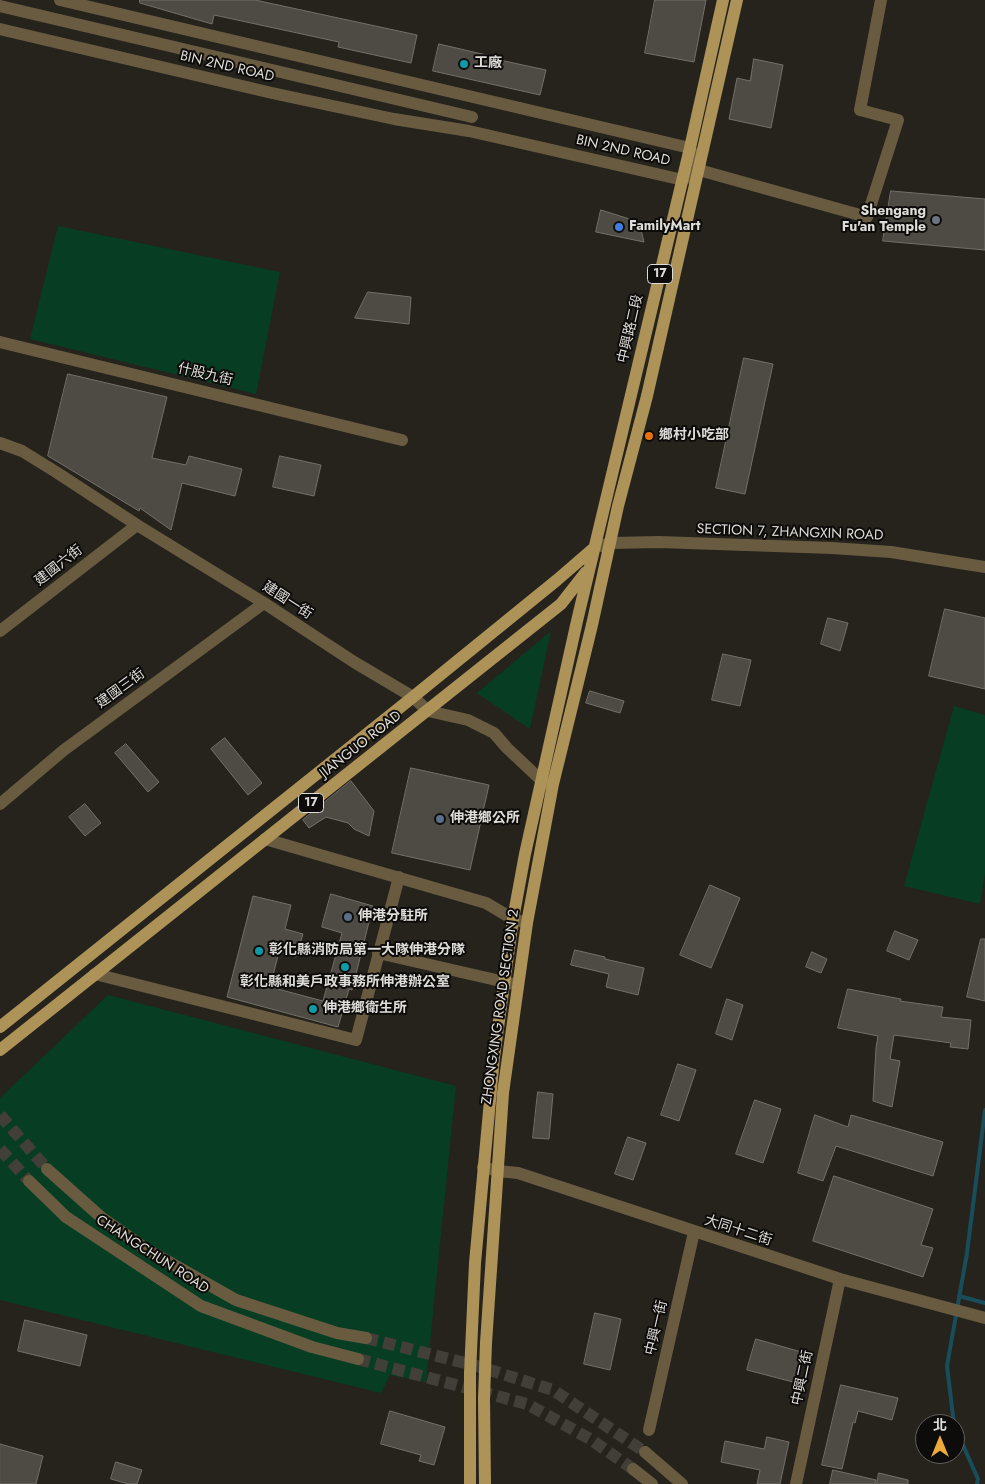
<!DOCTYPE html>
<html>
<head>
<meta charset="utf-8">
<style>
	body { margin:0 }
	#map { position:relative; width:985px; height:1484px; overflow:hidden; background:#26231d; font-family:Jost,"Noto Sans TC",sans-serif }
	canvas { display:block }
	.north { position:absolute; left:915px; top:1414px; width:50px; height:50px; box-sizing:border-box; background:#0e0c0a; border:1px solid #62605d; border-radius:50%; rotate:0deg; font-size:14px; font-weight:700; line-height:20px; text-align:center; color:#dfddd9 }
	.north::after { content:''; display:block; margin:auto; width:18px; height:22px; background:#ebaa39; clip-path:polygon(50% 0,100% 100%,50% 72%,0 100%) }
</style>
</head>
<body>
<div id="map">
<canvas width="985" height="1484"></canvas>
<div class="north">北</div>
</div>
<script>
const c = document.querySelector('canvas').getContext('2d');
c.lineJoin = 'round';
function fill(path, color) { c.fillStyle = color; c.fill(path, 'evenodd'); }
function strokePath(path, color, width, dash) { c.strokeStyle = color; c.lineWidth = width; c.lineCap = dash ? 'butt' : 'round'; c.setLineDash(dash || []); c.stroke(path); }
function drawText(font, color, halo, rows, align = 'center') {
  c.font = font + ' Jost,"Noto Sans TC",sans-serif'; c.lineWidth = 4; c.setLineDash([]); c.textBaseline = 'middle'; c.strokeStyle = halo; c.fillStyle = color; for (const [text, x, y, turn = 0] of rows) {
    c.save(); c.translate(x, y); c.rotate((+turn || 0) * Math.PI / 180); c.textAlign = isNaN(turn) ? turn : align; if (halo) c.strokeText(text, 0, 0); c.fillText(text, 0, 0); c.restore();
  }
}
const green = new Path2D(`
	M 58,226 L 280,272 L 256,394 L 30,339 Z
	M 551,631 L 530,729 L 477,693 Z
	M 954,706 L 985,715 L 985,873 L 980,904 L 904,886 Z
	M 108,995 L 456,1086 L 426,1382 L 390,1375 L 381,1393 L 0,1300 L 0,1098 Z`);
const stream = new Path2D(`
	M 959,1296 L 985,1303
	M 954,1424 L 947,1366 L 967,1253 L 985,1110
	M 955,1427 L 978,1479 L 977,1484`);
const building = new Path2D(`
	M 140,0 L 255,0 L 417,35 L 411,63 L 338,47 L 339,42 L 214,15 L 212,24 L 140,3 Z
	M 655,0 L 706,0 L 694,62 L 645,53 Z
	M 439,44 L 495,57 L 495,59 L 546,70 L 540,95 L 433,71 Z
	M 754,59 L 783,65 L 771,128 L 729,119 L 737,78 L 750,81 Z
	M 891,191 L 985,199 L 985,250 L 883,241 Z
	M 601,210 L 639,222 L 644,242 L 596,232 Z
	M 368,292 L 411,297 L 409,324 L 355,318 Z
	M 744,358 L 773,364 L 745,494 L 716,488 Z
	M 68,374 L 167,397 L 152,458 L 186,465 L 189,456 L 242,469 L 235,496 L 182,483 L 171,530 L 140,508 L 139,511 L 48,456 Z
	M 280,456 L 321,465 L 314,496 L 273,487 Z
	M 945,609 L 985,618 L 985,689 L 929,676 Z
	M 828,618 L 848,623 L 840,651 L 821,644 Z
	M 723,654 L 751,660 L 740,706 L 712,700 Z
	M 590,691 L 624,701 L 620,713 L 586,703 Z
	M 225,738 L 262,783 L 248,795 L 211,749 Z
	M 126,744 L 159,782 L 148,792 L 115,753 Z
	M 411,768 L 489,785 L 470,870 L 392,853 Z
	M 351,781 L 374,811 L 369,836 L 354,829 L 348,823 L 326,817 L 309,828 L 303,820 Z
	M 85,804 L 101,823 L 85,836 L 69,817 Z
	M 710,885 L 740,898 L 711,968 L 680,955 Z
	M 331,894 L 373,906 L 352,990 L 349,989 L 338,1027 L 227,997 L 253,896 L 291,905 L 285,929 L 303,934 L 296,957 L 279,952 L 270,987 L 323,1001 L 342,933 L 322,927 Z
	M 895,931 L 918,940 L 909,960 L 887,951 Z
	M 981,939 L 985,939 L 985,1001 L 967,997 Z
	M 575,950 L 605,957 L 605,959 L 644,968 L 638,995 L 606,987 L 609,974 L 571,965 Z
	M 812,952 L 827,959 L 821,973 L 806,967 Z
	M 848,989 L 901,999 L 900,1001 L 943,1007 L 941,1017 L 971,1020 L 968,1049 L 950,1047 L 951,1043 L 894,1035 L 890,1059 L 900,1061 L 892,1107 L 873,1101 L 876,1048 L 878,1036 L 838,1028 Z
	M 727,999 L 743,1005 L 732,1040 L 716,1034 Z
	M 678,1064 L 696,1070 L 679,1121 L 661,1115 Z
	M 538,1092 L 553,1094 L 549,1139 L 533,1138 Z
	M 755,1100 L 781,1109 L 763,1163 L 736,1154 Z
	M 815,1115 L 848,1127 L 851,1115 L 943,1142 L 933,1176 L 836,1146 L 823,1181 L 798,1173 Z
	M 628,1137 L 646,1143 L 633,1180 L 615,1174 Z
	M 834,1176 L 933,1209 L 921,1245 L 933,1248 L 923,1277 L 813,1241 Z
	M 595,1313 L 621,1319 L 610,1370 L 584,1364 Z
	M 25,1320 L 87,1335 L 80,1366 L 18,1351 Z
	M 756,1339 L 805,1353 L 797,1383 L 747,1370 Z
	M 841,1385 L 898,1398 L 892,1420 L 858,1411 L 855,1423 L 853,1422 L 842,1469 L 822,1465 Z
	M 390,1411 L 445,1427 L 434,1465 L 419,1461 L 421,1455 L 381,1444 Z
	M 767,1437 L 789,1442 L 780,1484 L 757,1484 L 760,1470 L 721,1462 L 725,1441 L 764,1449 Z
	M 0,1444 L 43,1456 L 36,1484 L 0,1484 Z
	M 116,1462 L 142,1470 L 137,1484 L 128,1484 L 111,1479 Z
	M 833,1470 L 876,1480 L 875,1484 L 830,1484 Z
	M 879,1473 L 908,1480 L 908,1484 L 877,1484 Z`);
const minorTunnel = new Path2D(`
	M 0,1115 L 47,1169
	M 0,1149 L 29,1181
	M 366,1338 L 477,1366 L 553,1390 L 645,1452
	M 358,1359 L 527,1404 L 590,1439 L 633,1469`);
const minor = new Path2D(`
	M 60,0 L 690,148 L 699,170
	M 0,6 L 472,117
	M 0,29 L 272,93 L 394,119 L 469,131 L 683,180 L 692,174
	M 699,170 L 867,217 L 898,120 L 860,110 L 881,0
	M 0,342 L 402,440
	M 0,443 L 22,451 L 56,472 L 137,525 L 264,603 L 354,662 L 413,697 L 428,711 L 468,720 L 494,733 L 507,748 L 542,781 L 551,784
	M 601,546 L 610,543 L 659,542 L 832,548 L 891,552 L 985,567
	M 0,631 L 137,525
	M 0,804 L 64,750 L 264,603
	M 265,839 L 486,903 L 513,919 L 527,923
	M 378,953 L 518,985
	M 95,974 L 356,1040 L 399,877
	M 483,1167 L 498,1171 L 518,1173 L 840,1279 L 985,1318
	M 47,1169 L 102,1218 L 146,1249 L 236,1300 L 337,1333 L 366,1338
	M 29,1181 L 66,1217 L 201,1306 L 312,1347 L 358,1359
	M 649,1430 L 694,1232
	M 645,1452 L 682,1484
	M 633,1469 L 652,1484
	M 796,1484 L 840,1279`);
const major = new Path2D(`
	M 0,1027 L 413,697 L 557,580 L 594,548
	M 0,1050 L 561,604 L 586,572
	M 470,1484 L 470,1373 L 475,1263 L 494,1057 L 513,919 L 525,854 L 577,621 L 690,148 L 723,0
	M 485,1484 L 484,1398 L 486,1343 L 503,1093 L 527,923 L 553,784 L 592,625 L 618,506 L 647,396 L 737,0`);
const markers = [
	[464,64,5,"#0f9aa8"],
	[936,220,5,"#6b7280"],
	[619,227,5,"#3f7fe0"],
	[649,436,5,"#e8710a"],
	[440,819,5,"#5c6f8a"],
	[348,917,5,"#5c6f8a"],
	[259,951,5,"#0f9aa8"],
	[345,967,5,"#0f9aa8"],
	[313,1009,5,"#0f9aa8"]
];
const shields = [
	[660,274,25],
	[311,803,25]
];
const shieldNames = [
	["17",660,274],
	["17",311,803]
];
const poiNames = [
	["工廠",474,64],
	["Shengang",926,212,"right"],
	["Fu'an Temple",926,228,"right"],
	["FamilyMart",629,227],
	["鄉村小吃部",659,436],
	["伸港鄉公所",450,819],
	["伸港分駐所",358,917],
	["彰化縣消防局第一大隊伸港分隊",269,951],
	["彰化縣和美戶政事務所伸港辦公室",345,983,"center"],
	["伸港鄉衛生所",323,1009]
];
const streetNames = [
	["BIN 2ND ROAD",227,67,13],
	["BIN 2ND ROAD",623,151,13],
	["中興路二段",631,329,-77],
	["什股九街",205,375,13],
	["SECTION 7, ZHANGXIN ROAD",790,533,2],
	["建國六街",59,566,-38],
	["建國一街",287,601,33],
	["建國三街",121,689,-36],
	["JIANGUO ROAD",361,745,-38],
	["ZHONGXING ROAD SECTION 2",501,1007,-82],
	["大同十二街",738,1231,18],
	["CHANGCHUN ROAD",152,1255,33],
	["中興一街",657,1328,-77],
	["中興二街",803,1378,-78]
];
fill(green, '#063d23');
strokePath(stream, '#184e5b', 4);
fill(building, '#4e4b45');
strokePath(building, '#737069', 1);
strokePath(minorTunnel, '#423f39', 12, [12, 6]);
strokePath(minor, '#685b40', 12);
strokePath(major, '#ae9358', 12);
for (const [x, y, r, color] of markers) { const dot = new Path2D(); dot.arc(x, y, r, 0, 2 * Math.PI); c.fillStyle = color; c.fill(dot); strokePath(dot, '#0e0c0a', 2); }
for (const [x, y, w] of shields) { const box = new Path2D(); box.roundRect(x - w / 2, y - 9.5, w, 19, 4); c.fillStyle = '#0e0c0a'; c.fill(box); strokePath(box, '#dfddd9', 1); }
drawText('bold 12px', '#dfddd9', null, shieldNames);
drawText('bold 14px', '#dfddd9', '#0e0c0a', poiNames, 'left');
drawText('14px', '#dfddd9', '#0e0c0a', streetNames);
</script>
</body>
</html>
